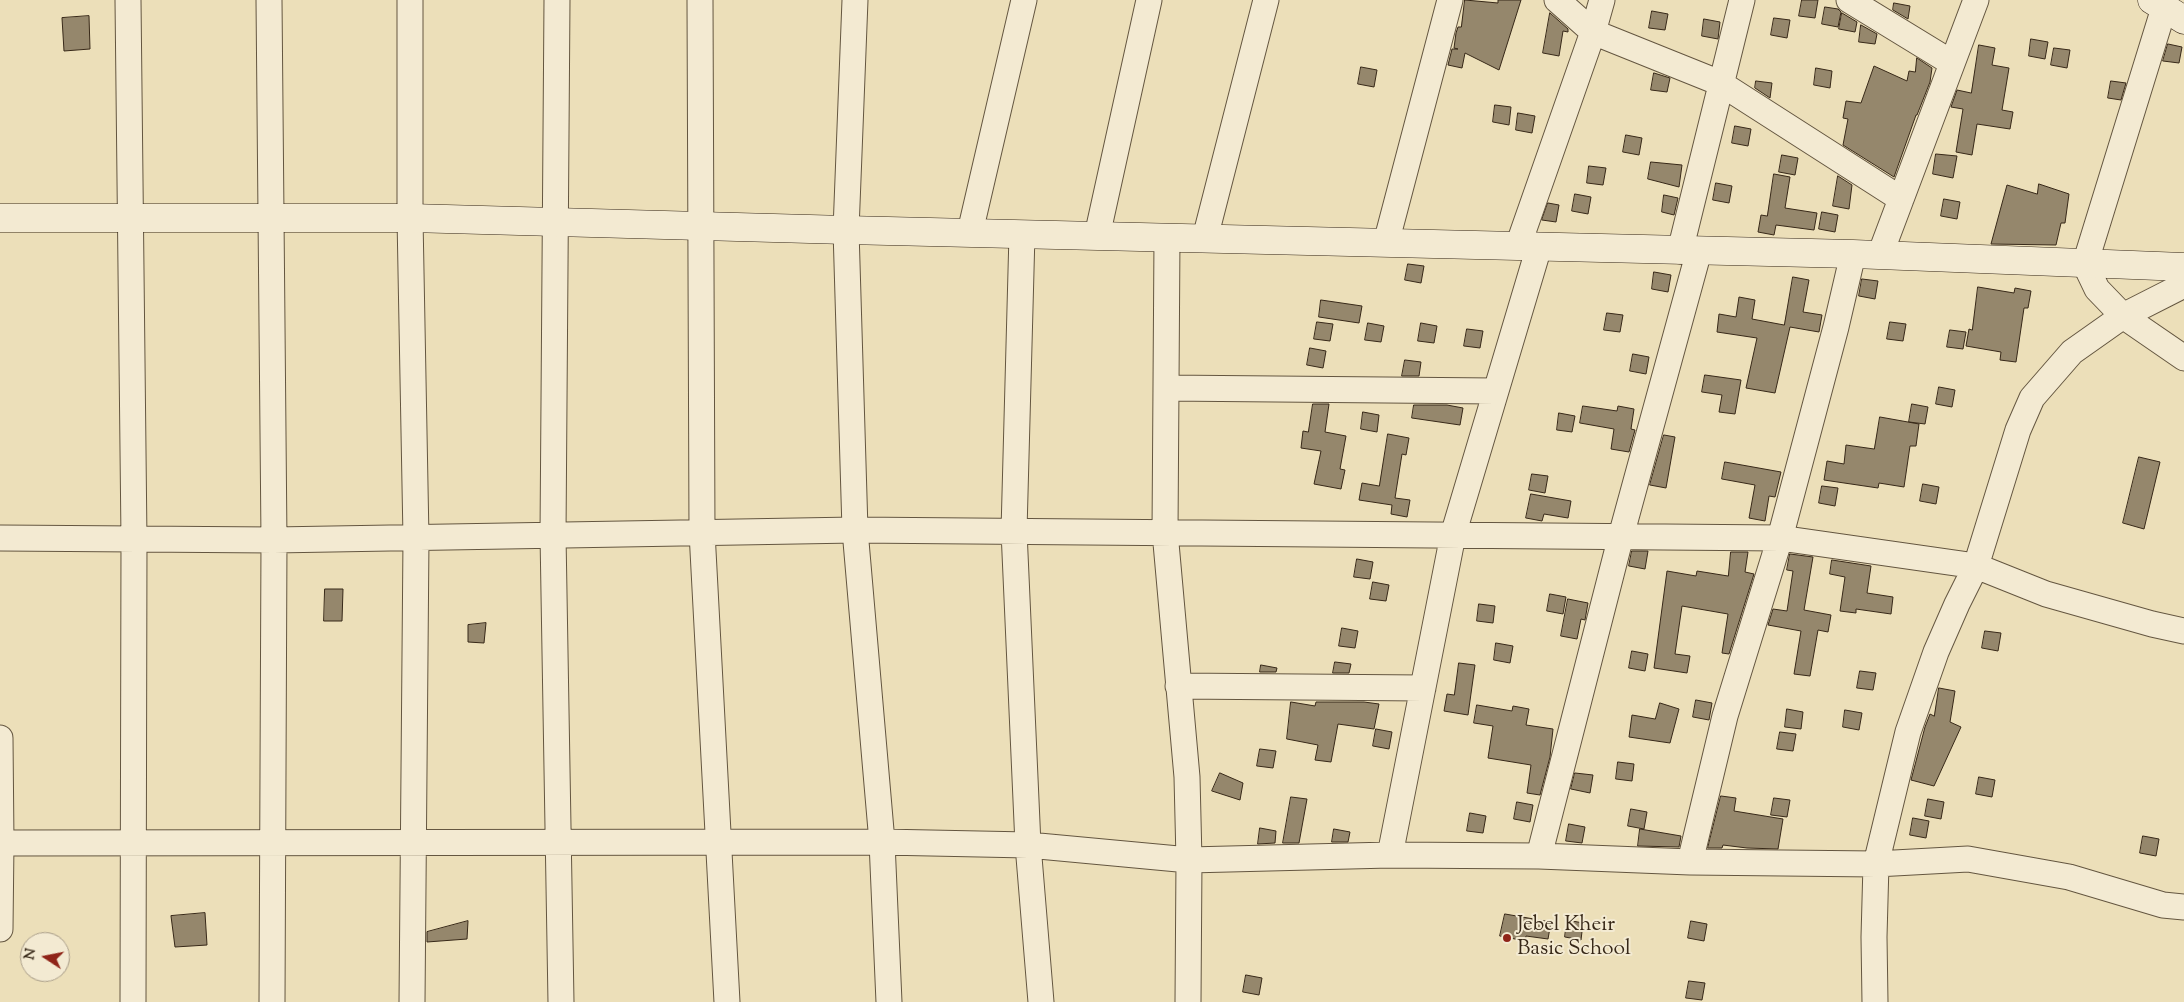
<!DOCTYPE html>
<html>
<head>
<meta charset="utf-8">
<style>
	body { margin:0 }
	#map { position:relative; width:2184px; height:1002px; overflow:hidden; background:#ecdfb9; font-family:"Sorts Mill Goudy",serif }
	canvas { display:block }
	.north { position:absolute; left:20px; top:932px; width:50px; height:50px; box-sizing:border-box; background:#f3ead2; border:1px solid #a89c88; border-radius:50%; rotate:281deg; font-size:14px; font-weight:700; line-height:20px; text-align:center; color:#372818 }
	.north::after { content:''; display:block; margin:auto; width:18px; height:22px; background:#8f2418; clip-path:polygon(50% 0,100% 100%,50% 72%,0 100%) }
</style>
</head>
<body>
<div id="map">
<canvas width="2184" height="1002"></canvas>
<div class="north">N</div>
</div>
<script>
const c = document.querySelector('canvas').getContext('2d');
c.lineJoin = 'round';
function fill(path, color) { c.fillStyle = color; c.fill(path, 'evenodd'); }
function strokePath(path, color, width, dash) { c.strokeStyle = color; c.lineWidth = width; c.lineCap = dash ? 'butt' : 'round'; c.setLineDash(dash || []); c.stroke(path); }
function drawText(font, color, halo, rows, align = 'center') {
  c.font = font + ' "Sorts Mill Goudy",serif'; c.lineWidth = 4; c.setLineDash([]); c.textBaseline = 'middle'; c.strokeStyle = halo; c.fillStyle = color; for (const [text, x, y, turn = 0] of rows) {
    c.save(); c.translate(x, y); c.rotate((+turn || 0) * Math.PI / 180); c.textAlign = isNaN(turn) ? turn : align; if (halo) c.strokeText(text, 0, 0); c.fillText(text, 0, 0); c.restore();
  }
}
const building = new Path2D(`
	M 1465,0 L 1498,3 L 1498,0 L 1521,0 L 1499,70 L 1465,53 L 1462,68 L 1448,65 L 1452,49 L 1458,49 L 1454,48 L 1456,33 L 1458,27 L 1461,27 Z
	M 1802,0 L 1818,0 L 1815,18 L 1799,16 Z
	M 1894,3 L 1910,6 L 1908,19 L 1893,10 Z
	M 1825,7 L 1838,9 L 1841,12 L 1838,27 L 1822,24 Z
	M 1652,11 L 1668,14 L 1665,30 L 1649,28 Z
	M 1550,13 L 1568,29 L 1568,32 L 1563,31 L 1559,56 L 1543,53 Z
	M 1842,13 L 1857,22 L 1855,32 L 1839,29 Z
	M 89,16 L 90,49 L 64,51 L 62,18 Z
	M 1774,18 L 1790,20 L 1787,38 L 1771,35 Z
	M 1704,19 L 1720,22 L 1718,39 L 1702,36 Z
	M 1861,25 L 1877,34 L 1875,44 L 1859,42 Z
	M 2031,39 L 2048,42 L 2045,59 L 2029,56 Z
	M 2168,44 L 2182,47 L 2179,63 L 2163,61 Z
	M 1979,45 L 1995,48 L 1992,65 L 2009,68 L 2002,110 L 2013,112 L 2010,129 L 1977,124 L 1972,155 L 1956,152 L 1963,109 L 1951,107 L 1957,90 L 1971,93 Z
	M 2054,48 L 2070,50 L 2067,68 L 2051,65 Z
	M 1917,58 L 1932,68 L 1930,82 L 1917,115 L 1916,115 L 1894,177 L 1843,145 L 1848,119 L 1843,118 L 1846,101 L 1861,103 L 1874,66 L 1907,81 L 1909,71 L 1915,72 Z
	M 1361,67 L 1377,70 L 1374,87 L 1358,84 Z
	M 1816,68 L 1832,71 L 1830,88 L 1814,85 Z
	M 1654,73 L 1670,78 L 1667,92 L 1651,90 Z
	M 1756,81 L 1772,83 L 1770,98 L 1755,88 Z
	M 2111,81 L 2126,83 L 2121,100 L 2108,98 Z
	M 1495,105 L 1511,107 L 1509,125 L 1493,122 Z
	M 1518,113 L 1535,116 L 1532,133 L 1516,130 Z
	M 1735,126 L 1751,129 L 1748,146 L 1732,143 Z
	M 1626,135 L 1642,138 L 1639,155 L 1623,152 Z
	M 1936,154 L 1957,156 L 1953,178 L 1933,174 Z
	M 1782,155 L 1798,158 L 1795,175 L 1779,172 Z
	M 1651,162 L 1682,165 L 1679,187 L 1648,179 Z
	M 1589,166 L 1606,168 L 1603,185 L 1587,183 Z
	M 1774,174 L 1790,177 L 1785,208 L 1817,213 L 1814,230 L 1776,225 L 1774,235 L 1758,232 L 1761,215 L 1767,216 Z
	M 1838,176 L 1852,185 L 1849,209 L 1833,206 Z
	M 1716,183 L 1732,186 L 1729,203 L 1713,200 Z
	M 2039,184 L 2069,194 L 2065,223 L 2061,223 L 2056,245 L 1991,244 L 2007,185 L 2037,194 Z
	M 1575,194 L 1591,197 L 1588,214 L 1572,211 Z
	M 1664,195 L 1678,198 L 1674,215 L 1662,212 Z
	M 1944,199 L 1960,202 L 1957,219 L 1941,216 Z
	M 1548,203 L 1559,205 L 1556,222 L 1542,220 Z
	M 1822,212 L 1838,215 L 1835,232 L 1819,229 Z
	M 1408,264 L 1424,266 L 1421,283 L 1405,280 Z
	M 1654,272 L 1671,275 L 1668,292 L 1652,289 Z
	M 1793,277 L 1809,280 L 1803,312 L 1822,315 L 1819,332 L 1790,327 L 1775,393 L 1746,388 L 1757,338 L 1717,332 L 1719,314 L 1736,317 L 1739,297 L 1755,300 L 1752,319 L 1784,325 Z
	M 1862,279 L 1878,281 L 1875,299 L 1859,296 Z
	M 1978,287 L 2014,293 L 2015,288 L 2031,291 L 2028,308 L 2024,308 L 2016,362 L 2000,360 L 2001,352 L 1966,346 L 1969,329 L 1972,330 Z
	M 1321,300 L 1362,306 L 1359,323 L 1319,317 Z
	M 1607,313 L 1623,315 L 1620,332 L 1604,330 Z
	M 1317,322 L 1333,324 L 1330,341 L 1314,339 Z
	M 1890,322 L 1906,324 L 1903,341 L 1887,339 Z
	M 1368,323 L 1384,326 L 1381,342 L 1365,340 Z
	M 1421,323 L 1437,326 L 1434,343 L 1418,341 Z
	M 1467,329 L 1483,331 L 1480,348 L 1464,346 Z
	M 1950,330 L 1966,332 L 1963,349 L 1947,347 Z
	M 1310,348 L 1326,351 L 1323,368 L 1307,365 Z
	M 1633,354 L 1649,357 L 1646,374 L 1630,371 Z
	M 1405,360 L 1421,362 L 1419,376 L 1402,376 Z
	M 1705,375 L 1741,380 L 1735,414 L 1719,412 L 1722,395 L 1702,392 Z
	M 1939,387 L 1955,390 L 1952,407 L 1936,404 Z
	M 1313,404 L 1329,404 L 1325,432 L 1346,436 L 1340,469 L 1345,470 L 1341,489 L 1314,484 L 1321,451 L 1301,448 L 1303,431 L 1308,432 Z
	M 1912,404 L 1928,407 L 1925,424 L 1909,422 Z
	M 1414,405 L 1447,405 L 1463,408 L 1460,425 L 1412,418 Z
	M 1583,406 L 1617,411 L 1618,406 L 1634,409 L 1631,429 L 1635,430 L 1629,452 L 1611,449 L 1614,429 L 1580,423 Z
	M 1363,412 L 1379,415 L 1377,432 L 1361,429 Z
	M 1559,413 L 1575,416 L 1572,432 L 1557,430 Z
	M 1880,417 L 1919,424 L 1916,446 L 1910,446 L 1904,487 L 1879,483 L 1878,488 L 1824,480 L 1827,461 L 1844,464 L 1846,445 L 1874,449 Z
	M 1388,434 L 1409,438 L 1406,455 L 1402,454 L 1395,498 L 1410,500 L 1407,517 L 1391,514 L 1392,505 L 1359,500 L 1362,483 L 1379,486 Z
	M 1664,435 L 1675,437 L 1666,488 L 1650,485 Z
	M 2139,457 L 2160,462 L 2144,529 L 2123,523 Z
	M 1725,462 L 1781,472 L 1775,497 L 1769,496 L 1765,521 L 1749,518 L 1755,485 L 1722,479 Z
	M 1532,474 L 1548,476 L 1545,493 L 1529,490 Z
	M 1923,484 L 1939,487 L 1936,504 L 1920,501 Z
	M 1822,486 L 1838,488 L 1835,506 L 1819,503 Z
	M 1531,494 L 1571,501 L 1568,518 L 1544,514 L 1542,521 L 1526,518 Z
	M 1632,551 L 1648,551 L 1645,569 L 1629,566 Z
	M 1731,552 L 1748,552 L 1745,572 L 1754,574 L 1729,654 L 1722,653 L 1728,614 L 1682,606 L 1675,654 L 1690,656 L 1687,673 L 1654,668 L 1667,571 L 1696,576 L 1697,571 L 1728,576 Z
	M 1790,554 L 1813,557 L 1804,610 L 1831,615 L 1828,632 L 1818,630 L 1810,676 L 1794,674 L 1801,631 L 1768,625 L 1773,609 L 1787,611 L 1793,571 L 1787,570 Z
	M 1357,559 L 1373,562 L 1370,579 L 1354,577 Z
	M 1832,560 L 1871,566 L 1867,593 L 1893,597 L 1891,614 L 1856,609 L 1856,613 L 1840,611 L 1845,577 L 1830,574 Z
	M 1373,582 L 1389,585 L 1386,601 L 1370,599 Z
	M 325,589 L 343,589 L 342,621 L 324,621 Z
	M 1550,594 L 1566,597 L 1563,614 L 1547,611 Z
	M 1568,599 L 1588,603 L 1585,620 L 1581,619 L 1577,639 L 1561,636 Z
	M 1479,604 L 1495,606 L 1493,623 L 1477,621 Z
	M 486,623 L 484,643 L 468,642 L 468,625 Z
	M 1342,628 L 1358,631 L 1355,648 L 1339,646 Z
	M 1985,631 L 2001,633 L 1998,651 L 1982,648 Z
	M 1496,643 L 1513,646 L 1510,663 L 1494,660 Z
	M 1632,651 L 1648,654 L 1645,671 L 1629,668 Z
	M 1335,662 L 1351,664 L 1349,673 L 1333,673 Z
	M 1459,663 L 1475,665 L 1468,715 L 1444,711 L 1447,694 L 1454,695 Z
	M 1261,665 L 1277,668 L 1276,672 L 1260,672 Z
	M 1860,671 L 1876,673 L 1873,690 L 1857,688 Z
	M 1939,688 L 1955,691 L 1950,722 L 1961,727 L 1934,786 L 1911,780 L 1925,727 L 1930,714 L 1934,716 Z
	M 1696,700 L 1712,703 L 1709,720 L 1693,717 Z
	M 1291,702 L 1315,706 L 1316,702 L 1364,702 L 1379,704 L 1374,729 L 1338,724 L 1331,762 L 1315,760 L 1318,745 L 1287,739 Z
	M 1660,703 L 1679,709 L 1670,743 L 1629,737 L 1632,715 L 1655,719 Z
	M 1477,705 L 1512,711 L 1513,706 L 1529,709 L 1526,725 L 1553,729 L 1550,757 L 1540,795 L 1527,793 L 1531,765 L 1488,758 L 1493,726 L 1474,723 Z
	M 1787,709 L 1803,712 L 1801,729 L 1785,727 Z
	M 1845,710 L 1862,713 L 1859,730 L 1843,727 Z
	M 1376,729 L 1392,732 L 1389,749 L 1373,746 Z
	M 1780,732 L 1796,734 L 1793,751 L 1777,749 Z
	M 1260,749 L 1276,751 L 1273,768 L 1257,766 Z
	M 1618,762 L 1634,764 L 1632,781 L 1616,779 Z
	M 1220,773 L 1243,783 L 1240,800 L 1212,791 Z
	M 1575,773 L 1593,775 L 1590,793 L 1571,789 Z
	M 1979,777 L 1995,780 L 1992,797 L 1976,794 Z
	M 1721,796 L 1736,798 L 1734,811 L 1783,819 L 1778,849 L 1747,848 L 1723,845 L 1722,848 L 1708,848 Z
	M 1291,797 L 1307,799 L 1299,843 L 1283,843 Z
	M 1774,798 L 1790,800 L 1787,817 L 1771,815 Z
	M 1928,799 L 1944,802 L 1941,819 L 1925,816 Z
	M 1517,802 L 1533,805 L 1530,822 L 1514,819 Z
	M 1631,809 L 1647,812 L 1644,829 L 1628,826 Z
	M 1470,813 L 1486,816 L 1483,833 L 1467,831 Z
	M 1913,818 L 1929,821 L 1926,838 L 1910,835 Z
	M 1569,824 L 1585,827 L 1582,843 L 1566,841 Z
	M 1260,828 L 1276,831 L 1275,843 L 1258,844 Z
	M 1334,829 L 1350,832 L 1348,842 L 1332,842 Z
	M 1640,829 L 1681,836 L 1679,847 L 1638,846 Z
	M 2143,836 L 2159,839 L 2156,856 L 2140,853 Z
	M 205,913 L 207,945 L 175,947 L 171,916 Z
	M 1505,914 L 1551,922 L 1548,939 L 1526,936 L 1525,941 L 1500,936 Z
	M 1567,920 L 1583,923 L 1581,940 L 1565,937 Z
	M 468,921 L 467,939 L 427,942 L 427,932 Z
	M 1691,921 L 1707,924 L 1704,941 L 1688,938 Z
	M 1246,975 L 1262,978 L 1259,995 L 1243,992 Z
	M 1689,981 L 1705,983 L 1702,1000 L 1686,998 Z`);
const street = new Path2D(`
	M 128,0 L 134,539 L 133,1002
	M 269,0 L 274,540 L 272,1002
	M 410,0 L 410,218 L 416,538 L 412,1002
	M 557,0 L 553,535 L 561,1002
	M 700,0 L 702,532 L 727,1002
	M 855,0 L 846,230 L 855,530 L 882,842 L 889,1002
	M 1557,0 L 1593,32 L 1720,83 L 1901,199
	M 1849,0 L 1952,63
	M 2164,8 L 2085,264 L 2097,289 L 2123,316 L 2184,358
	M 970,232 L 1024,0
	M 1022,234 L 1014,531 L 1028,845 L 1041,1002
	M 1097,236 L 1149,0
	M 1167,238 L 1165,532 L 1187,777 L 1189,860 L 1188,1002
	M 1205,238 L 1266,0
	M 1386,243 L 1450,0
	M 1518,246 L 1593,32 L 1602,0
	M 1680,251 L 1742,0
	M 1880,255 L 1976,0
	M 1166,388 L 1495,391
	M 0,538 L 274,540 L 855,530 L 1780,538 L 1976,566 L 2046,594 L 2152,624 L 2184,631
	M 1178,686 L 1423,688
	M 0,738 L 1,843 L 882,842 L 1028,845 L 1189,860 L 1390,855 L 1539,856 L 1690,862 L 1876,864 L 1968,859 L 2069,877 L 2163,905 L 2184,907
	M 1390,855 L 1453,535 L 1539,247
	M 1539,856 L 1621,536 L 1699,251
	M 1690,862 L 1725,716 L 1780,538 L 1836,327 L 1853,254
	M 0,929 L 1,843
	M 1875,1002 L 1874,937 L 1876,864 L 1908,732 L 1936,652 L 1957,604 L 1976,566 L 2018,430 L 2032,398 L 2072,352 L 2123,316 L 2184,285`);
const secondary = new Path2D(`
	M 2152,0 L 2184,20
	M 0,218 L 410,218 L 846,230 L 1853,254 L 2184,267`);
const markers = [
	[1507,938,5,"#8f2418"]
];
const poiNames = [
	["Jebel Kheir",1517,926],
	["Basic School",1517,950]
];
fill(building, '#95876c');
strokePath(building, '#372818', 1);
strokePath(street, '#645640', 27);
strokePath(secondary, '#372818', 29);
strokePath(street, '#f3ead2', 25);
strokePath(secondary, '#f3ead2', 28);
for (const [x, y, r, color] of markers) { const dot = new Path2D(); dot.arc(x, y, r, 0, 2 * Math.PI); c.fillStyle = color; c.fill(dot); strokePath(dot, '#f3ead2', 2); }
drawText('21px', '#372818', '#f3ead2', poiNames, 'left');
</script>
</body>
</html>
